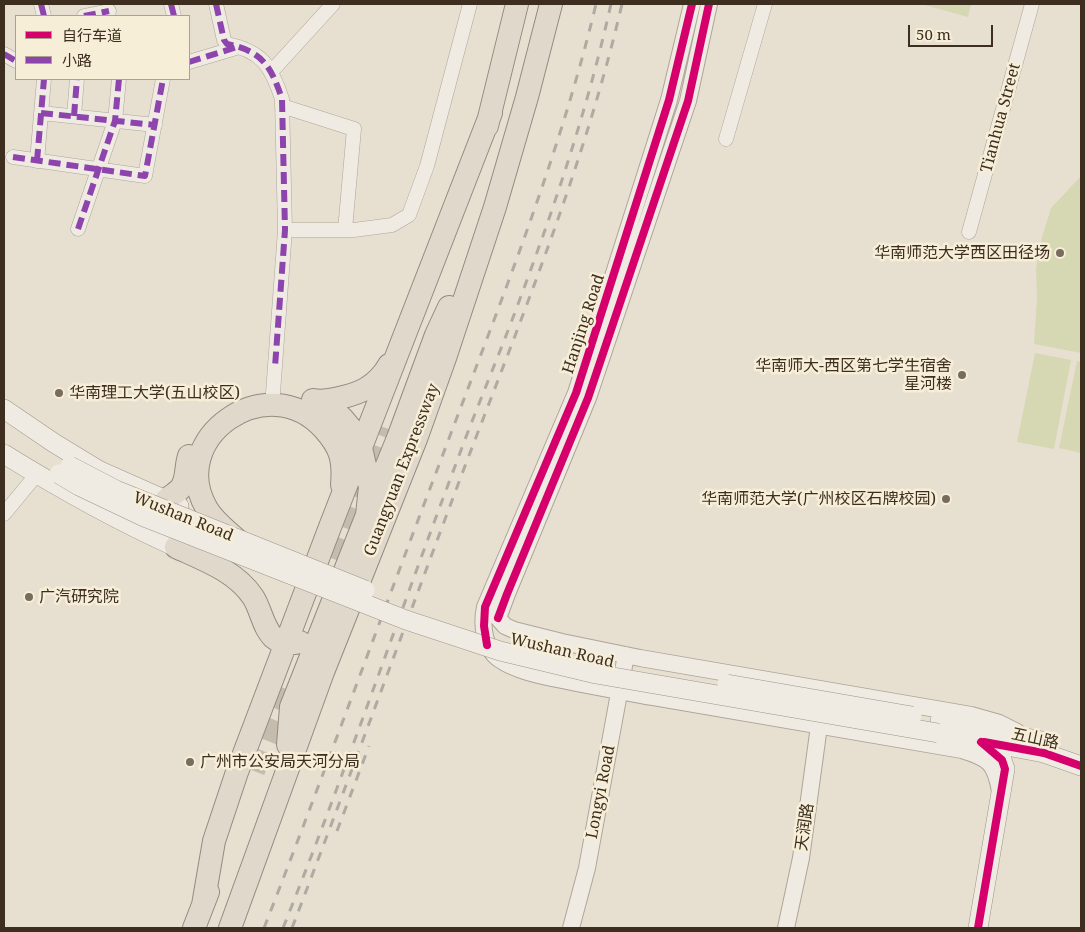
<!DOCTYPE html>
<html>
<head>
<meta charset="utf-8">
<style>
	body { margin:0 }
	#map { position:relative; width:1085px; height:932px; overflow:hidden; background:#e7e0d1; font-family:"Noto Serif","Noto Sans SC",serif }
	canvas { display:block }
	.frame { position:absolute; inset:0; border:5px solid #3d2e20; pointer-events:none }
	.legend { position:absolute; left:15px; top:15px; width:175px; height:65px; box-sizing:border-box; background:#f7eed8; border:1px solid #ada18e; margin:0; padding:6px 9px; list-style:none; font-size:15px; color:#3d2e20 }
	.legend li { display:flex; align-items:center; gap:10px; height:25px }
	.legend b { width:25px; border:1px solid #ada18e }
	.scale { position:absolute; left:908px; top:25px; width:85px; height:22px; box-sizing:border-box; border:2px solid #3d2e20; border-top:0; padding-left:6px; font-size:15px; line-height:18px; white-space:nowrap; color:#3d2e20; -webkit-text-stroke:4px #f7eed8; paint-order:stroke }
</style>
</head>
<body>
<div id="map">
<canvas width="1085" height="932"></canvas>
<div class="frame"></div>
<ul class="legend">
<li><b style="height:6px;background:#d6006c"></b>自行车道</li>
<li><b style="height:6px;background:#8e44ad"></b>小路</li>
</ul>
<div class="scale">50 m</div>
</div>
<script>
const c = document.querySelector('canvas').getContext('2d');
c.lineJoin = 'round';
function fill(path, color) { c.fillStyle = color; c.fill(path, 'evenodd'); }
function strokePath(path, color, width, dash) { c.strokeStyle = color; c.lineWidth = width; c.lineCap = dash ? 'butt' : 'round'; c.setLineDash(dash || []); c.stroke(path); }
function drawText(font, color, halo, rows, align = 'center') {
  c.font = font + ' "Noto Serif","Noto Sans SC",serif'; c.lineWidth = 5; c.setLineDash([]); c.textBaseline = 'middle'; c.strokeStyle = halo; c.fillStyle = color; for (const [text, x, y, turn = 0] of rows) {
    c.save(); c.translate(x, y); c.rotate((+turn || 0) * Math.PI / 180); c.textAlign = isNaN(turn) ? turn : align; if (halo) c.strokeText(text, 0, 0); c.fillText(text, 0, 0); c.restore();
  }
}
const green = new Path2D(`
	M 921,4 L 971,4 L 968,17 Z
	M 1081,176 L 1081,353 L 1034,344 L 1037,298 L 1036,269 L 1042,237 L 1051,208 Z
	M 1035,353 L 1071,360 L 1054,449 L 1017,442 Z
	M 1077,361 L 1081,362 L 1081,453 L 1059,448 Z`);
const trunkTunnel = new Path2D(`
	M 325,591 L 386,428
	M 254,771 L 291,679`);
const minor = new Path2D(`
	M 41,4 L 44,16
	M 171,4 L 174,16
	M 216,4 L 224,40 L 227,44 C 262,51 271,66 282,99 L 285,230 L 273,393
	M 84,16 L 109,11
	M 4,54 L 16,61
	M 189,62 L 239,47
	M 271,72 L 333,4
	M 282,106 L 354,129 L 345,230
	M 41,113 L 155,125
	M 74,116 L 77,79
	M 726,139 L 765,4
	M 13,157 L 145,176 L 163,79
	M 37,161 L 44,79
	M 78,229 L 115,121 L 119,79
	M 285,230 L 354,230 L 392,225 L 409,215 L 427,166 L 470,4
	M 969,232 L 1032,4
	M 4,514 L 37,474`);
const tertiary = new Path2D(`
	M 692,4 L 669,100 L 576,393 L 485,607 C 481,626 484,651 502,661 C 516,670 535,674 552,678 C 585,685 619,691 652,697 C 755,715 858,733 962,750 C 989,758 995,763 1000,791
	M 709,4 L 688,101 L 588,398 L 507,594 L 498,618 L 505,626 L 514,630 L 562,642 L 640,658 L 971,715 L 999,723 L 1017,732
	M 571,928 L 587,868 L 626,655
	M 786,928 L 801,858 L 819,726`);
const secondary = new Path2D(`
	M 4,409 L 54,443 L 100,471 L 179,506
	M 4,454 C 59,488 116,520 176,547 L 183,536
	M 940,721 L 1047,742
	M 938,733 L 1044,753 L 1081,766
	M 978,928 L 1005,769 L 1002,760 L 981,742`);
const trunk = new Path2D(`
	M 487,126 L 517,4
	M 313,400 C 325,403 356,395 367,388 C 375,383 384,374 389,365
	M 166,500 C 171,496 176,493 180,489 C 188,480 185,467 189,456
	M 372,502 L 398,438 L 436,335 L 449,307
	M 236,539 C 226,530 214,521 207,509 C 165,438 268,366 324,429 C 341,448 344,460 342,485
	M 176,547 C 202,559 236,571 253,597 C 261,609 263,628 274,638 C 281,644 291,644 300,642
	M 288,745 L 291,707 L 367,515 L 370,487 L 361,448 L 353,431 L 343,419 L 332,409 L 318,401
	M 203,905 L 214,841 L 237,772 L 330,527 L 491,113
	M 194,928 L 208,892
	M 230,928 L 323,672 L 416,439 L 445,358 L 495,207 L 527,97 L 551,4`);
const rail = new Path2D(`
	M 337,831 L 369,746
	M 264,928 C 325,772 382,614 442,457 C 498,308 559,159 596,4
	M 283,928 C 345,774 398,617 457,461 C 477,406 501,351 521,296 C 557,200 589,103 611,4
	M 292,928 C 351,774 407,620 465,466 C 523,314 585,163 622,4`);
const secondaryBridge = new Path2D(`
	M 70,466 L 116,490 L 365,590
	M 59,474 L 79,486 L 144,517 L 406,620 L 500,651 L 596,674 L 938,733
	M 727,684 L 912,716`);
const quiet = new Path2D(`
	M 41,4 L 44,16
	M 171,4 L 174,16
	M 216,4 L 224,40 L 227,44 C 262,51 271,66 282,99 L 285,230 L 275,367
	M 84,16 L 109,11
	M 4,54 L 16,61
	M 189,62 L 237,47
	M 41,113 L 155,125
	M 74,116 L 77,79
	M 13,157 L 145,176 L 163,79
	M 37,161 L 44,79
	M 78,229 L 115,121 L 119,79`);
const cycleway = new Path2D(`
	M 498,618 L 507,594 L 588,398 L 688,101 L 709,4
	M 487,645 L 484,626 L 485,607 L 576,393 L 669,100 L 692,4
	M 984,742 L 1044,753 L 1081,766
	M 978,928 L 1005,769 L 1002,760 L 981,742`);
const markers = [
	[1060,253,5,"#786c5e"],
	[962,375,5,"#786c5e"],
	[59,393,5,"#786c5e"],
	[946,499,5,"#786c5e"],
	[29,597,5,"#786c5e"],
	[190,762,5,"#786c5e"]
];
const streetNames = [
	["Tianhua Street",1001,118,-75],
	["Hanjing Road",584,324,-72],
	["Guangyuan Expressway",402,470,-69],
	["Wushan Road",183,517,22],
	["Wushan Road",562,651,13],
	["五山路",1035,739,12],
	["Longyi Road",601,792,-79],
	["天润路",805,827,-82]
];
const poiNames = [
	["华南师范大学西区田径场",1050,253],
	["华南师大-西区第七学生宿舍",952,366],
	["星河楼",952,384],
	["华南理工大学(五山校区)",69,393,"left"],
	["华南师范大学(广州校区石牌校园)",936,499],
	["广汽研究院",39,597,"left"],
	["广州市公安局天河分局",200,762,"left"]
];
fill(green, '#d6d7b3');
strokePath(trunkTunnel, '#c5bcae', 22, [22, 11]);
strokePath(minor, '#ada599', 15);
strokePath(tertiary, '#ada599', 18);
strokePath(secondary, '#9c958a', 20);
strokePath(trunk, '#928b80', 24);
strokePath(minor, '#efebe3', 14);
strokePath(tertiary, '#efebe3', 16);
strokePath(secondary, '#efebe3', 19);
strokePath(trunk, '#e0d9cb', 22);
strokePath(rail, '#afaaa2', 3, [9, 9]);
strokePath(secondaryBridge, '#9c958a', 20, []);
strokePath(secondaryBridge, '#efebe3', 19);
strokePath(quiet, '#8e44ad', 6, [12, 6]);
strokePath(cycleway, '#d6006c', 8);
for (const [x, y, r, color] of markers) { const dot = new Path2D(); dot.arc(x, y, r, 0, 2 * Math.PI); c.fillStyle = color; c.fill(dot); strokePath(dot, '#f7eed8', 2); }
drawText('16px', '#3d2e20', '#f7eed8', streetNames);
drawText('16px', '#3d2e20', '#f7eed8', poiNames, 'right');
</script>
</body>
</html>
